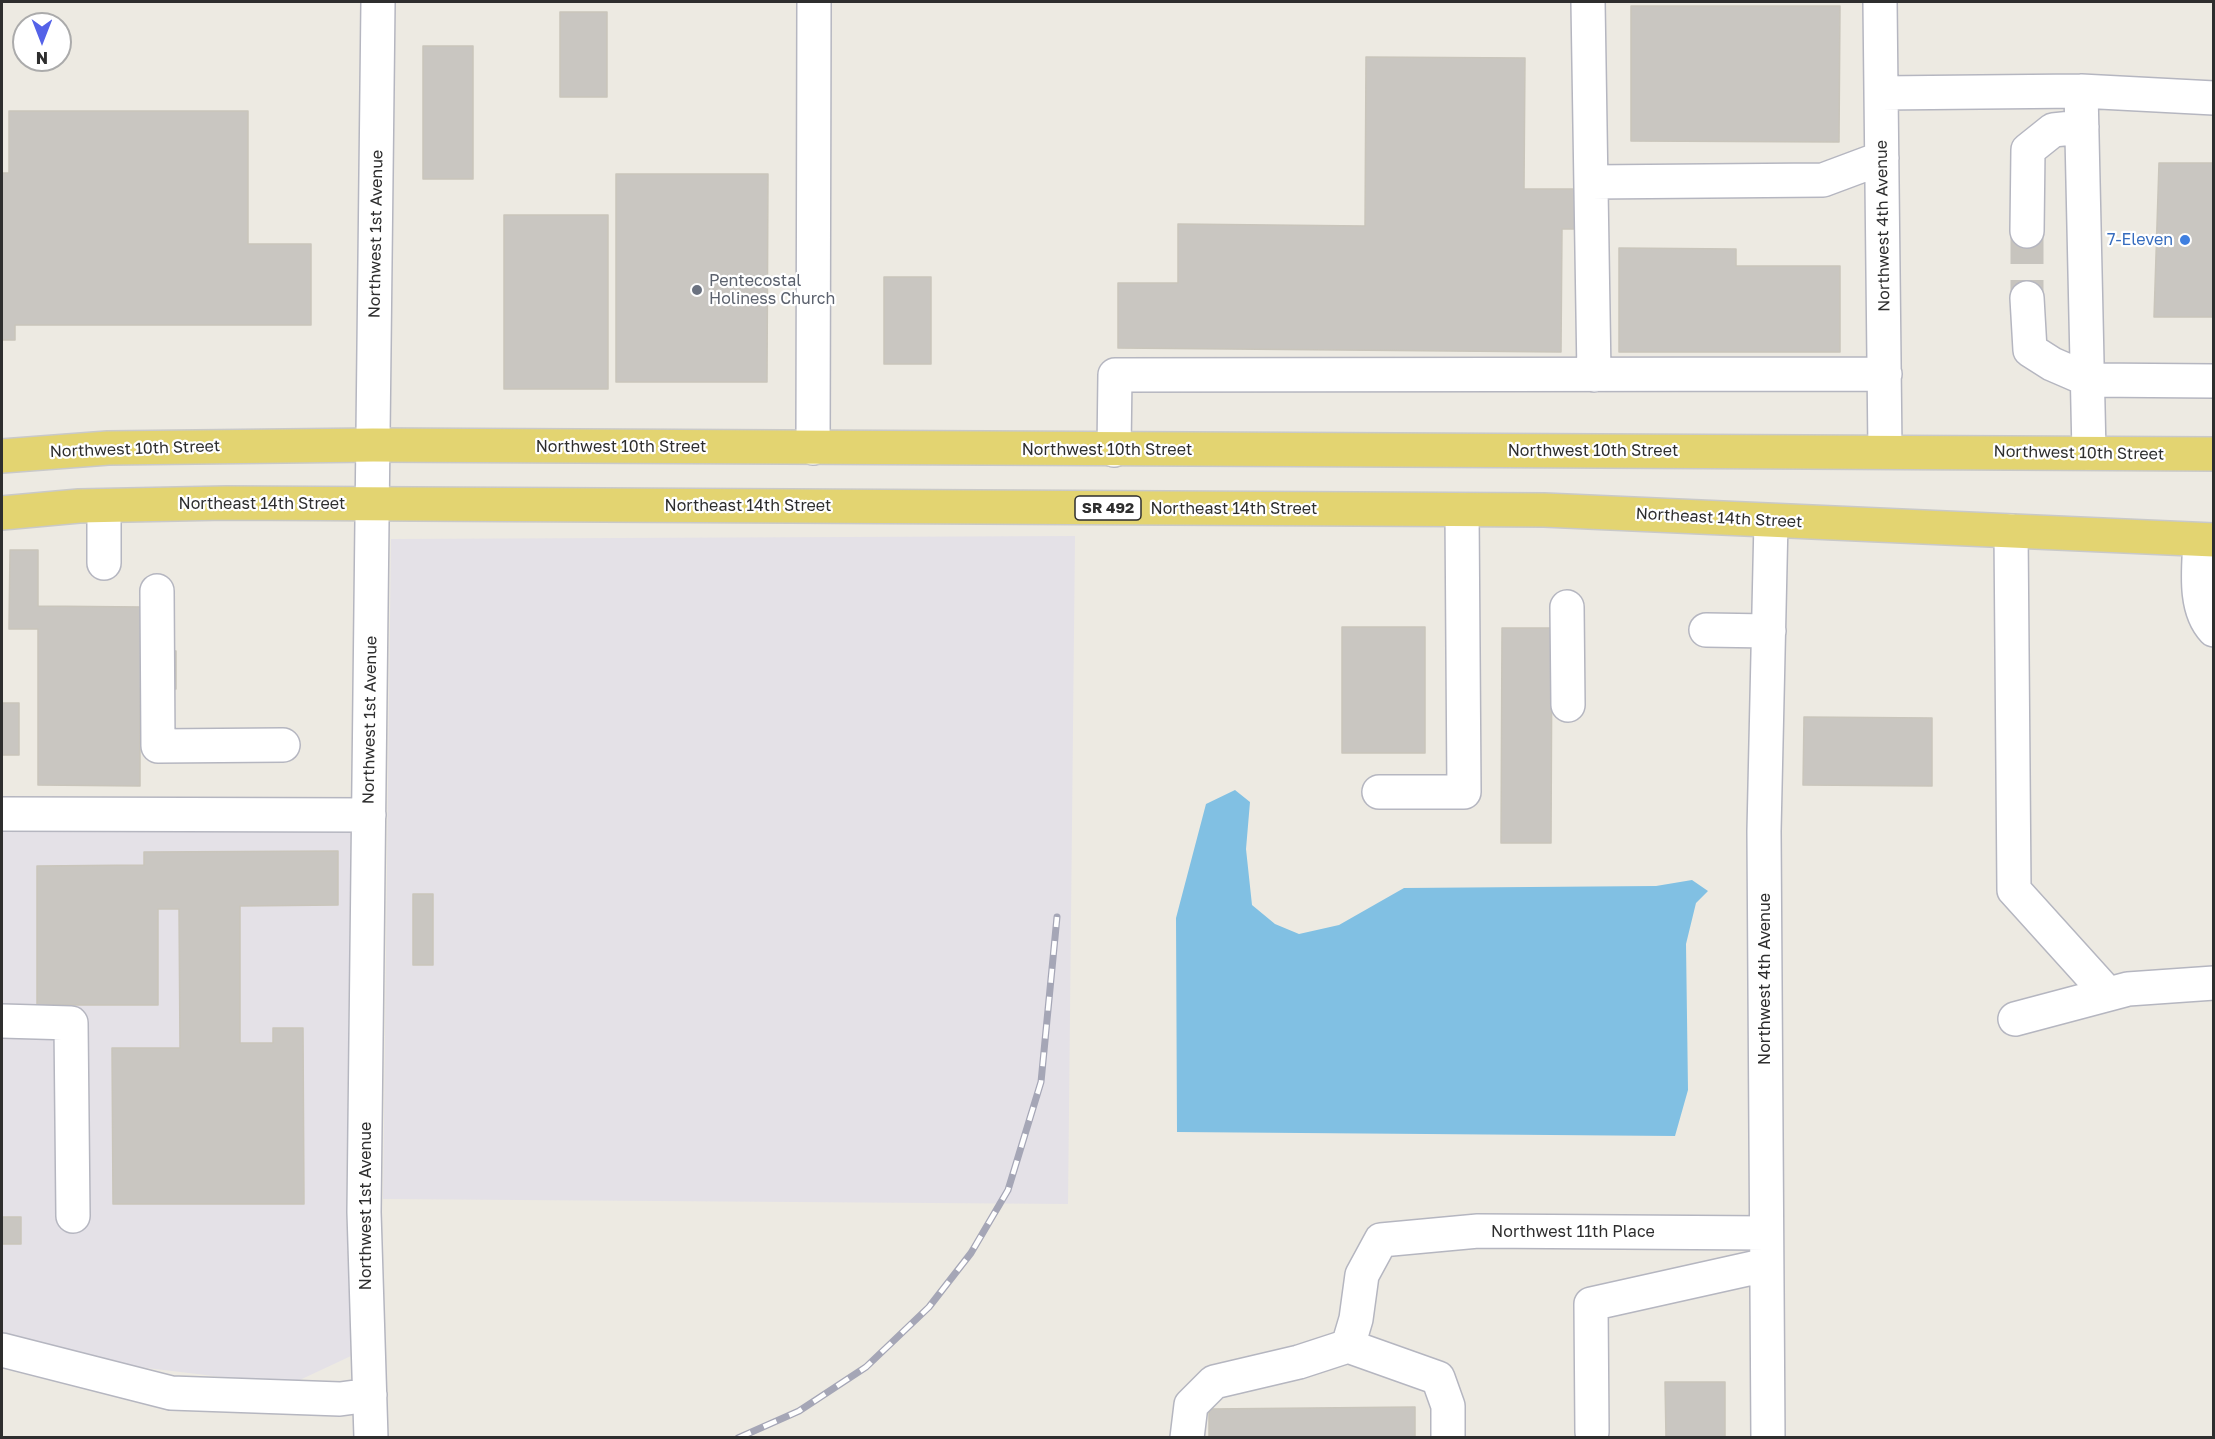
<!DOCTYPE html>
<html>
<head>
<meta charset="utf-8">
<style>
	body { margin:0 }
	#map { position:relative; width:2215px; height:1439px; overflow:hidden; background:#edeae2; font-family:"Golos Text",sans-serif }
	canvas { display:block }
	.frame { position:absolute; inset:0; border:3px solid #2e2e2e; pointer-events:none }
	.north { position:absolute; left:12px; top:12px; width:60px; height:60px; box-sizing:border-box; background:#fff; border:2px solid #ababab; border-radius:50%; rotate:180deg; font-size:16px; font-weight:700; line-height:24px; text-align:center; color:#2e2e2e }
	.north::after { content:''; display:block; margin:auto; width:21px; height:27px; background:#5462e8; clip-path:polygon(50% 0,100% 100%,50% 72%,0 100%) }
</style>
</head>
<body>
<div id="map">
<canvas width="2215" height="1439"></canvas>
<div class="frame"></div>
<div class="north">N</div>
</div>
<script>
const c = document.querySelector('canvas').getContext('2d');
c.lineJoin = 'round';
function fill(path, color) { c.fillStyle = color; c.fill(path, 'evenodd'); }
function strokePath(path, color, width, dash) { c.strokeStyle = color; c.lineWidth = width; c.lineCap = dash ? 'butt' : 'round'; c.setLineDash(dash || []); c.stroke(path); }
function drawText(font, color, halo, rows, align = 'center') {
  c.font = font + ' "Golos Text",sans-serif'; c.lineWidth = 4.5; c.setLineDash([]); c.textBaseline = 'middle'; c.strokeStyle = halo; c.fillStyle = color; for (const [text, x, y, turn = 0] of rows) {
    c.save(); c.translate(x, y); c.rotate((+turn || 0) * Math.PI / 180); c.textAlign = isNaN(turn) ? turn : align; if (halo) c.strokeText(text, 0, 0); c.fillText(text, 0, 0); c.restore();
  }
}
const industrial = new Path2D(`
	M 1075,536 L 1068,1204 L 383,1199 L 391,539 Z
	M 351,805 L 346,1211 L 351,1356 L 289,1385 L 80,1360 L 2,1341 L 2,822 Z`);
const water = new Path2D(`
	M 1235,790 L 1250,802 L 1246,849 L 1252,905 L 1275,924 L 1299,934 L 1339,925 L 1404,888 L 1656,886 L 1692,880 L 1708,891 L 1696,903 L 1686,944 L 1688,1090 L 1675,1136 L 1177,1132 L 1176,918 L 1206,804 Z`);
const building = new Path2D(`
	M 1631,6 L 1840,6 L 1839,142 L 1631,141 Z
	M 560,12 L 607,12 L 607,97 L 560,97 Z
	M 423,46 L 473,46 L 473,179 L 423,179 Z
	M 1366,57 L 1525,58 L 1524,189 L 1577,189 L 1577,229 L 1562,229 L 1561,352 L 1118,348 L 1118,283 L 1178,283 L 1178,224 L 1365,226 Z
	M 9,111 L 248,111 L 248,244 L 311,244 L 311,325 L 15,325 L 15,340 L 2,340 L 2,173 L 9,173 Z
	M 2159,163 L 2214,163 L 2214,317 L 2154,317 Z
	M 616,174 L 768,174 L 767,382 L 616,382 Z
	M 504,215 L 608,215 L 608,389 L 504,389 Z
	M 1619,248 L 1736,249 L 1736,266 L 1840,266 L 1840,352 L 1619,352 Z
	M 884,277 L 931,277 L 931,364 L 884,364 Z
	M 10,550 L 38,550 L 38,606 L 143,607 L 143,650 L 176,651 L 176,689 L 140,688 L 140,786 L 38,785 L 38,629 L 9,629 Z
	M 1342,627 L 1425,627 L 1425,753 L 1342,753 Z
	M 1502,628 L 1552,628 L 1551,843 L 1501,843 Z
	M 2,703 L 19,703 L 19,755 L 2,755 Z
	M 1804,717 L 1932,718 L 1932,786 L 1803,785 Z
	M 338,851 L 338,905 L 240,906 L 240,1043 L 273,1043 L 273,1028 L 303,1028 L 304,1204 L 113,1204 L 112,1048 L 180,1048 L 179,909 L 158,909 L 158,1005 L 37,1005 L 37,866 L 144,865 L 144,852 Z
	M 413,894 L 433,894 L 433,965 L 413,965 Z
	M 2,1217 L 21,1217 L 21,1244 L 2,1244 Z
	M 1665,1382 L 1725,1382 L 1725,1438 L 1666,1438 Z
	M 1415,1407 L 1415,1438 L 1209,1438 L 1209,1409 Z`);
const minorTunnel = new Path2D(`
	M 2027,231 L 2027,298`);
const minor = new Path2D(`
	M 1588,2 L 1594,375
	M 1880,2 L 1885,451
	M 2081,91 L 2089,453
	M 1881,93 L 2081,91 L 2214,98
	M 1591,182 L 1823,180 L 1882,158
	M 2027,231 L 2028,150 L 2053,130 L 2082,127
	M 2027,298 L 2030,350 L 2052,364 L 2089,380 L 2214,381
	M 813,448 L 814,2
	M 1114,450 L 1115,375 L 1885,374
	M 2011,531 L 2014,890 L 2108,994
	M 2200,540 C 2199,567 2193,608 2214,630
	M 104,563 L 104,506
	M 157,591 L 158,746 L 283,745
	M 1567,607 L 1568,705
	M 1706,630 L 1769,631
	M 1379,792 L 1464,792 L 1462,510
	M 2,814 L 369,815
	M 2015,1019 L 2128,989 L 2214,983
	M 2,1021 L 71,1023 L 73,1216
	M 1348,1346 L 1356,1319 L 1362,1275 L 1381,1240 L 1478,1231 L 1766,1233
	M 2,1350 L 171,1393 L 340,1399 L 370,1395
	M 1592,1432 L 1591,1304 L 1766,1265
	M 371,1438 L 364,1212 L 378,2
	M 1187,1438 L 1191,1405 L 1214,1382 L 1299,1362 L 1348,1346 L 1438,1378 L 1448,1406 L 1448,1438
	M 1768,1438 L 1764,831 L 1771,521`);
const major = new Path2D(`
	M 2,456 L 108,448 L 373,445 L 2214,454
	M 2,513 L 79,506 L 226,503 L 1544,510 L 2214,540`);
const rail = new Path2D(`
	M 738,1438 L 799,1411 L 866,1367 L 929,1307 L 971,1253 L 1008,1190 L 1041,1082 L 1057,917`);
const markers = [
	[2185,240,6,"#3f7fe0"],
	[697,290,6,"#6b7280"]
];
const shields = [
	[1108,508,66]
];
const shieldNames = [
	["SR 492",1108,508]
];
const streetNames = [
	["Northwest 4th Avenue",1883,226,-91],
	["Northwest 1st Avenue",376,234,-89],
	["Northwest 10th Street",621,447],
	["Northwest 10th Street",135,449,-2],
	["Northwest 10th Street",1107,450],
	["Northwest 10th Street",1593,451],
	["Northwest 10th Street",2079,453,1],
	["Northeast 14th Street",262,504],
	["Northeast 14th Street",748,506],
	["Northeast 14th Street",1234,509],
	["Northeast 14th Street",1719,518,3],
	["Northwest 1st Avenue",370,720,-89],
	["Northwest 4th Avenue",1765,979,-90],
	["Northwest 1st Avenue",366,1206,-90],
	["Northwest 11th Place",1573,1232]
];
const shopNames = [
	["7-Eleven",2173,240]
];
const worshipNames = [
	["Pentecostal",709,281],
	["Holiness Church",709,299]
];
fill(industrial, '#e4e1e7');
fill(water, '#81c0e3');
fill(building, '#c9c6c1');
strokePath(building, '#c9c5bb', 1.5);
strokePath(minorTunnel, '#c7c4be', 33, [33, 16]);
strokePath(minor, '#b5b6c0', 36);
strokePath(major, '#c9c9c9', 36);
strokePath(minor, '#fff', 33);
strokePath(major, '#e3d471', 33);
strokePath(rail, '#a5a6b6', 7);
strokePath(rail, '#fff', 4.5, [14]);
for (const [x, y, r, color] of markers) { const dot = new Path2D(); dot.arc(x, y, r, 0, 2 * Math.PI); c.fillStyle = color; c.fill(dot); strokePath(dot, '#fff', 2); }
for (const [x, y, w] of shields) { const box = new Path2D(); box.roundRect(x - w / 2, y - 12, w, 24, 4.5); c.fillStyle = '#fff'; c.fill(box); strokePath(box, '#2e2e2e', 1.5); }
drawText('bold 15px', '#2e2e2e', null, shieldNames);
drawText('16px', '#2e2e2e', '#fff', streetNames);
drawText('16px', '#366cbe', '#fff', shopNames, 'right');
drawText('16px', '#5b616d', '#fff', worshipNames, 'left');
</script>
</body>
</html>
